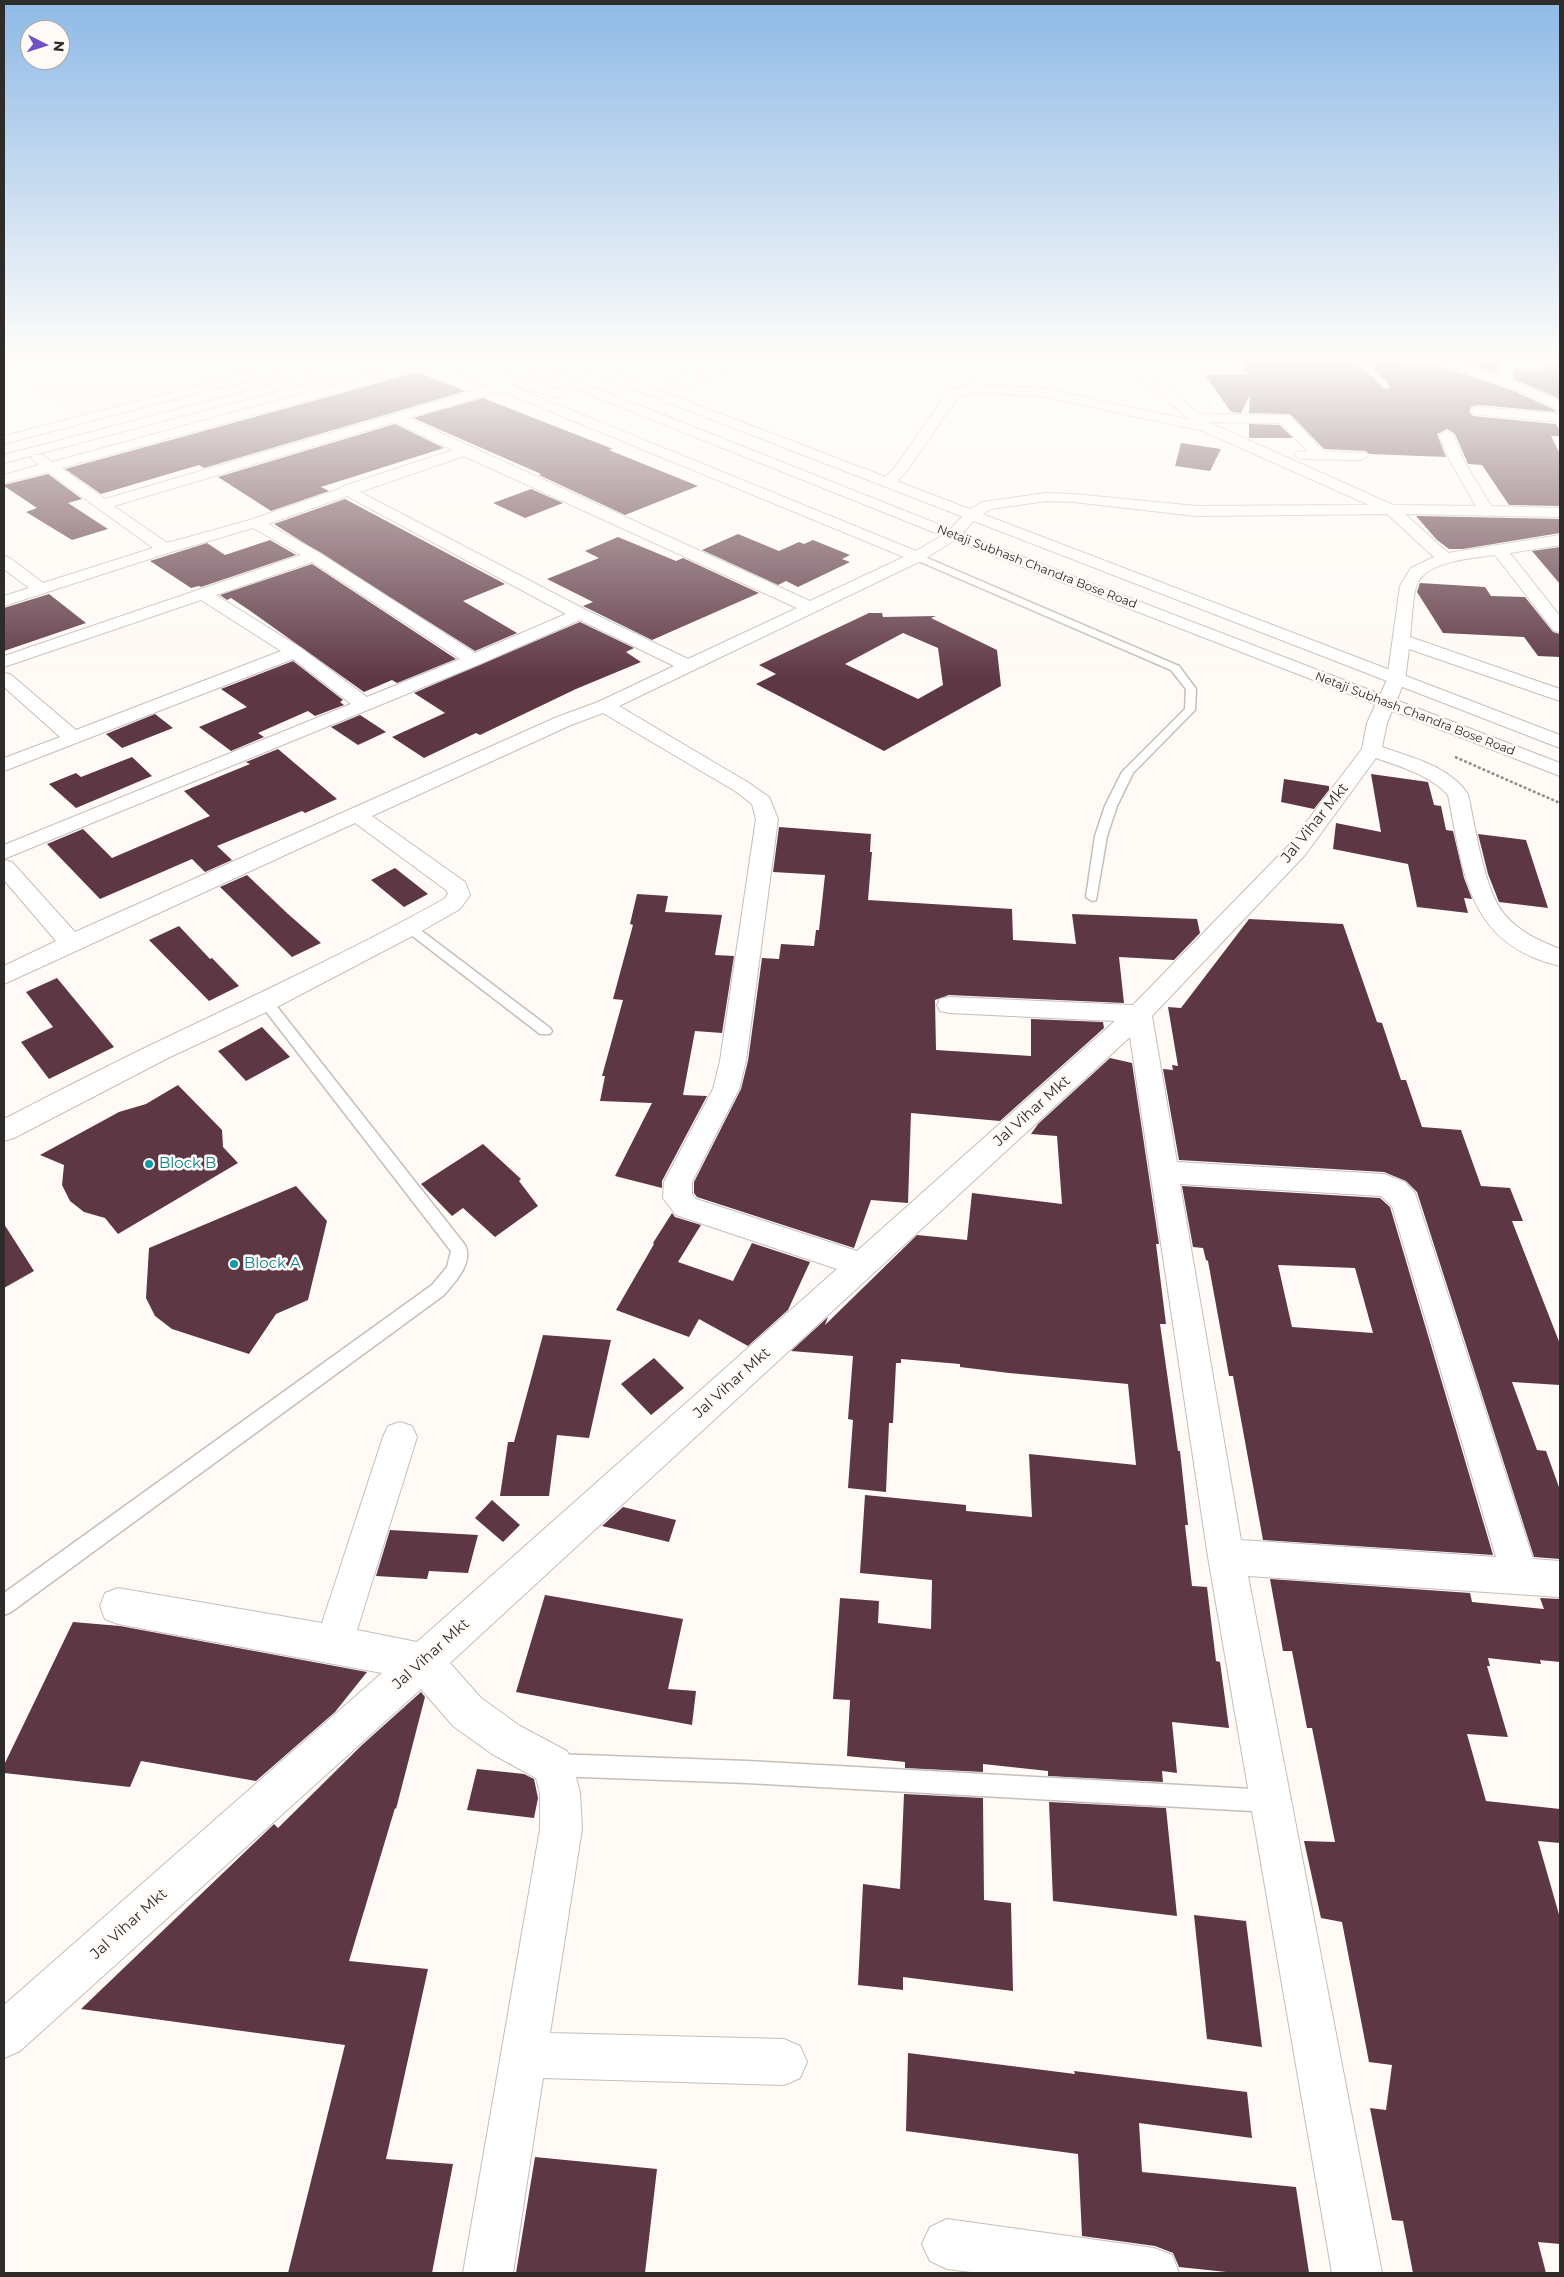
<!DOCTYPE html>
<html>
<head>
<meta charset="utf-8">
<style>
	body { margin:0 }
	#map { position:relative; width:1564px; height:2277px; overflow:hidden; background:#fffaf5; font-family:Montserrat,sans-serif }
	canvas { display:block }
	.frame { position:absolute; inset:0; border:5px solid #2e2c2a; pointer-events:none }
	.north { position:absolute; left:20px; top:20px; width:50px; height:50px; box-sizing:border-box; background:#fffaf5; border:1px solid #aba8a4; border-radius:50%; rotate:95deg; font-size:14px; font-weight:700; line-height:20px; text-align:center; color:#2e2c2a }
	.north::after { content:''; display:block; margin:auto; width:18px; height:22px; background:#704fc8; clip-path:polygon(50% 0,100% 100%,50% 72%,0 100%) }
</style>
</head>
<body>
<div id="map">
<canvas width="1564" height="2277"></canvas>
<div class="frame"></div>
<div class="north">N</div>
</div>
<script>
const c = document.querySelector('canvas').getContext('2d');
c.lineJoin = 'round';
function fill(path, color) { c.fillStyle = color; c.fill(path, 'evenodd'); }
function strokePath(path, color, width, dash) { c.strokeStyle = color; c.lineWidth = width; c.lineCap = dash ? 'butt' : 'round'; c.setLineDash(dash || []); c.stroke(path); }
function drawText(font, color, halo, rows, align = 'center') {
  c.font = font + ' Montserrat,sans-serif'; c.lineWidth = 5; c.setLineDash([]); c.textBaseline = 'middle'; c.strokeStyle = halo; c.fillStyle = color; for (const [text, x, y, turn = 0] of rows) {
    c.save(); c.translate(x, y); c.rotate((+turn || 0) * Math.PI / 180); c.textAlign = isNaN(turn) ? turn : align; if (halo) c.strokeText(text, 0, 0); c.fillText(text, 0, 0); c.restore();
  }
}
const commercial = new Path2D(`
	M 4,360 L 289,360 L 76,417 L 4,373 Z`);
const building = new Path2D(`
	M 1355,360 L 1384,389 L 1389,388 L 1389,384 L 1365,360 L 1435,362 L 1437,365 L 1514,391 L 1555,410 L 1556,412 L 1478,405 L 1471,407 L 1469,412 L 1473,416 L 1556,424 L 1560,431 L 1560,436 L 1551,436 L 1560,454 L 1560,506 L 1509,505 L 1482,465 L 1468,464 L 1455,434 L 1447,429 L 1437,434 L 1446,457 L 1369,454 L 1366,451 L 1324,449 L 1290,414 L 1249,413 L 1250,395 L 1241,413 L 1231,412 L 1205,375 L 1249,374 L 1243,369 L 1244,366 L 1241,361 Z
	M 1466,360 L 1499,360 L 1497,373 L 1467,363 Z
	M 1524,360 L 1560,360 L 1560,399 L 1514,379 L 1513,369 L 1539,372 L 1547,367 L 1543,361 Z
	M 415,373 L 420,373 L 466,391 L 204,468 L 199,465 L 101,494 L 65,469 Z
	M 483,398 L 613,449 L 609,450 L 698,486 L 625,515 L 539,475 L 541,474 L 413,418 Z
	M 395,424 L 444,448 L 321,487 L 329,491 L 271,511 L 218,477 Z
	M 1249,424 L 1280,425 L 1293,438 L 1249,438 Z
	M 1181,443 L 1221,449 L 1210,471 L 1175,466 Z
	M 48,474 L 82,499 L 68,503 L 108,529 L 72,540 L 26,512 L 37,508 L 4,486 L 4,485 Z
	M 531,489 L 563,503 L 525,518 L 493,503 Z
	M 345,499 L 505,584 L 463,601 L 517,633 L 475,651 L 274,524 Z
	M 1416,516 L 1560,519 L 1560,533 L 1463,549 L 1449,549 L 1437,540 Z
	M 738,534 L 779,551 L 799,542 L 804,544 L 813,540 L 850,555 L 842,559 L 850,562 L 798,587 L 786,581 L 778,585 L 702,550 Z
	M 618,537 L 676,561 L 683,558 L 759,593 L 652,640 L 583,606 L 593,602 L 547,579 L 599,558 L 585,551 Z
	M 270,540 L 296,555 L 201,587 L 199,586 L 191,588 L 150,561 L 207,543 L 225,555 Z
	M 1560,547 L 1560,584 L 1532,551 Z
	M 312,564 L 456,659 L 397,683 L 392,680 L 364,692 L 249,610 L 231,598 L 227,600 L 220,595 Z
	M 1420,583 L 1485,587 L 1491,596 L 1525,597 L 1553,632 L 1560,634 L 1560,657 L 1538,656 L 1524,637 L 1443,633 L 1417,592 Z
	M 49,594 L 86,623 L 4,651 L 4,608 Z
	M 869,613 L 882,613 L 883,617 L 936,616 L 931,618 L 997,650 L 1001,686 L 884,751 L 756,684 L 776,674 L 759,665 ZM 903,633 L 938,648 L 943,685 L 918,699 L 845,664 Z
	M 580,622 L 634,648 L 626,652 L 641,662 L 576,689 L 480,735 L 476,733 L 424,758 L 392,737 L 445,713 L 414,693 Z
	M 293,661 L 343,700 L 340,702 L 344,705 L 315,716 L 308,711 L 258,733 L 264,737 L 231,751 L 199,727 L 247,707 L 221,689 Z
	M 155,714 L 173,728 L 122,748 L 106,734 Z
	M 360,715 L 386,732 L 358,745 L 331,727 Z
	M 278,749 L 337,799 L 305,813 L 302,811 L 217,846 L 232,860 L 205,872 L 192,859 L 100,899 L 47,844 L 83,829 L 112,858 L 210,816 L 184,791 L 250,764 L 246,762 Z
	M 132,757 L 152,776 L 76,808 L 49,784 L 76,773 L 81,777 Z
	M 1371,774 L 1428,782 L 1434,805 L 1441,806 L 1446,830 L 1453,831 L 1464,878 L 1472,899 L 1464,898 L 1468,913 L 1417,907 L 1408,864 L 1333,849 L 1336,823 L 1381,832 Z
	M 1284,779 L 1329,786 L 1329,790 L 1314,809 L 1281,802 Z
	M 779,827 L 871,834 L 870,852 L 872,852 L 868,900 L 1012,909 L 1013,940 L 1076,944 L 1072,914 L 1197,919 L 1200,933 L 1174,960 L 1119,957 L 1124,1003 L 949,995 L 935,1000 L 936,1050 L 1031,1056 L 1031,1019 L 1103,1022 L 1104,1028 L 1000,1121 L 911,1113 L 908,1203 L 871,1200 L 854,1248 L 697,1197 L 694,1193 L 694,1182 L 741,1089 L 748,1061 L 762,958 L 779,959 L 781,944 L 814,946 L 816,930 L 819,930 L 825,875 L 773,872 Z
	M 1478,834 L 1526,840 L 1548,908 L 1499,902 L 1488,874 Z
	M 395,868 L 428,894 L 404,907 L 371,880 Z
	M 247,875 L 288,914 L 321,943 L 292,957 L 220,887 Z
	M 637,894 L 668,896 L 665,912 L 722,915 L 715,955 L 734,956 L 722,1033 L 695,1031 L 683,1095 L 707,1096 L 662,1181 L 662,1188 L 615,1176 L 652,1103 L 600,1101 L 605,1076 L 602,1076 L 623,1000 L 613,999 L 633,925 L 630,924 Z
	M 1249,919 L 1343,924 L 1377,1022 L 1382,1023 L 1401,1080 L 1406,1080 L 1422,1127 L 1461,1130 L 1481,1186 L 1510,1188 L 1523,1221 L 1512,1221 L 1560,1344 L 1560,1385 L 1512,1382 L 1537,1450 L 1546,1451 L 1560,1490 L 1560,1559 L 1534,1557 L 1417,1192 L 1406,1181 L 1384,1172 L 1179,1160 L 1163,1069 L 1173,1070 L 1172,1065 L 1178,1066 L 1168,1007 L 1181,1008 Z
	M 179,926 L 210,959 L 212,958 L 239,986 L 209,1001 L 149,940 Z
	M 57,978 L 114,1047 L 49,1079 L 21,1042 L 53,1027 L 26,992 Z
	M 262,1027 L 290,1057 L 246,1081 L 218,1051 Z
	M 1110,1058 L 1132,1063 L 1159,1244 L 1156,1244 L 1166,1324 L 1160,1324 L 1178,1451 L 1180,1451 L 1188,1525 L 1185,1525 L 1192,1586 L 1207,1587 L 1216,1661 L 1220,1662 L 1229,1728 L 1172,1722 L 1177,1773 L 1162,1771 L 1163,1782 L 1048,1776 L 1048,1771 L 983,1764 L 983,1772 L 905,1768 L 905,1762 L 847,1756 L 850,1700 L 833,1699 L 840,1598 L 879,1601 L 878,1623 L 931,1629 L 932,1580 L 860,1573 L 865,1495 L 966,1505 L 966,1511 L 1032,1517 L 1029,1454 L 1136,1465 L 1128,1384 L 1009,1373 L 960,1367 L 960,1364 L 901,1359 L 901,1363 L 896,1363 L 893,1423 L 889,1423 L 886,1492 L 848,1488 L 853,1420 L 848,1419 L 853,1356 L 791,1351 L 828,1317 L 825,1325 L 917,1235 L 967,1240 L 972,1193 L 1062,1204 L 1057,1136 L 1031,1134 L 1038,1124 Z
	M 178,1085 L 222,1130 L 223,1147 L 238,1163 L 118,1234 L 105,1218 L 84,1212 L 70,1201 L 62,1185 L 64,1165 L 40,1155 L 119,1112 L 146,1104 Z
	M 483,1144 L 521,1179 L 519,1181 L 538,1206 L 495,1237 L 463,1208 L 452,1216 L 421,1184 Z
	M 296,1186 L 327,1221 L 308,1300 L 276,1314 L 249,1354 L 172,1329 L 155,1316 L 146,1298 L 149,1248 Z
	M 1182,1186 L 1380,1198 L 1390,1207 L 1493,1555 L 1263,1540 L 1233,1376 L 1229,1376 L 1208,1261 L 1206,1260 L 1203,1248 L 1193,1247 ZM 1278,1265 L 1355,1268 L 1373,1333 L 1292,1327 Z
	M 672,1213 L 675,1217 L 701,1225 L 678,1262 L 733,1281 L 752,1243 L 810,1262 L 788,1310 L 748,1346 L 699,1319 L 689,1337 L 616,1310 L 654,1244 L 653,1243 Z
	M 4,1224 L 34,1271 L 4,1288 Z
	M 543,1335 L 611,1340 L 589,1438 L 557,1435 L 549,1496 L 500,1496 L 508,1442 L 514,1442 Z
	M 654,1358 L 684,1388 L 651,1415 L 621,1384 Z
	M 492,1500 L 520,1525 L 503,1542 L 475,1518 Z
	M 623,1507 L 676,1520 L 669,1542 L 602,1526 Z
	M 390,1530 L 478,1535 L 468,1573 L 429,1571 L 427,1579 L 376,1576 Z
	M 1270,1579 L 1470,1593 L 1472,1602 L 1544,1609 L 1540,1598 L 1560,1599 L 1560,1662 L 1540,1660 L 1541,1664 L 1488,1658 L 1490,1666 L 1487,1666 L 1508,1737 L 1467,1734 L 1486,1801 L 1560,1809 L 1560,1843 L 1538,1841 L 1560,1918 L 1560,2244 L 1538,2242 L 1546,2273 L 1413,2273 L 1403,2221 L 1392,2220 L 1370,2108 L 1386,2110 L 1392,2065 L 1369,2062 L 1342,1922 L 1321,1918 L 1304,1841 L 1335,1842 L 1312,1728 L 1307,1728 L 1292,1651 L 1283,1651 Z
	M 545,1595 L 683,1619 L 668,1689 L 696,1691 L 692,1725 L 516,1692 Z
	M 73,1622 L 120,1626 L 367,1672 L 335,1712 L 256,1781 L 141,1761 L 130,1787 L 4,1773 L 4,1765 Z
	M 421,1692 L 425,1697 L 396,1809 L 395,1808 L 349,1961 L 428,1969 L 386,2159 L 453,2164 L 432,2273 L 288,2273 L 345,2045 L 81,2009 L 271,1827 L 274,1824 L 278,1828 L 362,1745 Z
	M 477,1769 L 524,1774 L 534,1779 L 538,1798 L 534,1818 L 467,1810 Z
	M 904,1794 L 983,1798 L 984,1900 L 1011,1903 L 1013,1991 L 903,1977 L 903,1990 L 858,1985 L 863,1884 L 900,1889 Z
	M 1049,1802 L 1166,1808 L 1177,1916 L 1053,1901 Z
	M 1194,1915 L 1246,1921 L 1262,2047 L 1207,2039 Z
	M 908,2053 L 1075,2074 L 1074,2071 L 1247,2092 L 1252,2138 L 1139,2123 L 1142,2172 L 1296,2187 L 1309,2273 L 1236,2273 L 1179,2267 L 1173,2253 L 1155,2246 L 1082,2236 L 1078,2154 L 906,2131 Z
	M 535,2157 L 657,2169 L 645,2273 L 516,2273 Z`);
const path = new Path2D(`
	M 1455,757 L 1560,803`);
const lane = new Path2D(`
	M 1357,360 L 1363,360 L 1388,385 L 1388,387 L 1384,387 Z
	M 914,555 L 920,555 L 1179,666 L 1196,689 L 1195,710 L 1133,773 L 1117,806 L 1107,836 L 1096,900 L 1092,901 L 1086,897 L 1095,836 L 1105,806 L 1122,772 L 1185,709 L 1186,689 L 1171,670 L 914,559 Z
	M 410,924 L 414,925 L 550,1028 L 552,1031 L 550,1034 L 540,1034 L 406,931 L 404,928 Z
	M 266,997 L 271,999 L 465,1245 C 474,1263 454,1283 444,1295 L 11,1612 L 4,1615 L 4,1593 L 432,1285 L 447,1267 L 451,1251 L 261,1005 L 259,1002 L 261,999 Z
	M 554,1754 L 747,1761 L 1270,1790 L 1278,1793 L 1281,1801 L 1278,1809 L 1270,1812 L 747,1783 L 554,1776 L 546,1773 L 543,1765 L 546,1757 Z`);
const street = new Path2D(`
	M 626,360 L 643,360 L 689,377 L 742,360 L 759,360 L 757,363 L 676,389 L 670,385 L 677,381 L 628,363 Z
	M 1135,360 L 1149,360 L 1146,363 L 1150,373 L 1199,414 L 1285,415 L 1290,416 L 1323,451 L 1366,453 L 1368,456 L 1361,460 L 1301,459 L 1294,455 L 1296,452 L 1308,451 L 1281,423 L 1208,422 L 1393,505 L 1476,506 L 1450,461 L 1439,435 L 1446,431 L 1453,435 L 1464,461 L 1491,506 L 1560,508 L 1560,517 L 1405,514 L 1448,553 L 1560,535 L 1560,545 L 1510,553 L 1560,616 L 1560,632 L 1554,631 L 1495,555 C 1473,558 1423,561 1416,587 C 1412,603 1412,621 1410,637 L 1560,689 L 1560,701 L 1409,649 L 1405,680 L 1387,723 L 1382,747 C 1413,758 1449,766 1468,794 C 1475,825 1484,892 1505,915 C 1519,932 1540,941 1560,949 L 1560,966 C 1467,944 1464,874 1448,795 C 1430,775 1401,767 1376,758 L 1305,855 L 1152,1016 L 1177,1162 L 1384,1174 L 1405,1182 L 1415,1193 L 1533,1559 L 1560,1561 L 1560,1597 L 1248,1576 L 1382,2273 L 1332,2273 L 1208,1557 L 1130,1037 L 450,1663 L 481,1698 L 520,1726 L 567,1751 L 573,1765 L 580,1793 L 582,1829 L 550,2033 L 784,2039 L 800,2046 L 807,2062 L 800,2078 L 784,2085 L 543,2078 L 513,2273 L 463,2273 L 540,1829 L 540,1793 L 536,1778 L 492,1754 L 453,1726 L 421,1689 L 20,2051 L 4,2058 L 4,2005 L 382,1673 L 118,1624 L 105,1619 L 100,1606 L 105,1593 L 118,1588 L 322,1623 L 383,1437 L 388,1426 L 400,1422 L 412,1426 L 417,1437 L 357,1630 L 417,1642 L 837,1269 L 676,1215 L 663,1198 L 664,1182 L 713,1089 L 720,1061 L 756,819 L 752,804 L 735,791 L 603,713 L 571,725 L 372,816 L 465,882 L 470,895 L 460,909 L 418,933 L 275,1008 L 170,1057 L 14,1138 L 4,1141 L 4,1119 C 53,1094 103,1068 153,1044 C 251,997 349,952 444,899 L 448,894 L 446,890 L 355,823 L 4,984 L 4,966 L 56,941 L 4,880 L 4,860 L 12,862 L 75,932 L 557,717 L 598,702 L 674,666 L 580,620 L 480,664 L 4,859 L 4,845 L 351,704 L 293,659 L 4,771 L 4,758 L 60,737 L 4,687 L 4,673 L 10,674 L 76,730 L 281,651 L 201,600 L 4,667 L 4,656 L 301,555 L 253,528 L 171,552 L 4,606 L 4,596 L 29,588 L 4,569 L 4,556 L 10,558 L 43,583 L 153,548 L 48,472 L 4,483 L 4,475 L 39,465 L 31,458 L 33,455 L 43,455 L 52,462 L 411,364 L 442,362 L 463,366 L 916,551 L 948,532 L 966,512 L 982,502 L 1046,493 L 1074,494 L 1196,506 L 1369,505 L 1203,431 L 1041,396 L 972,392 L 958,397 L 906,472 L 893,485 L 883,485 L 881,482 L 896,466 L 948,391 L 971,384 L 1041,388 L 1190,420 L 1140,378 L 1134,362 ZM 442,370 L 456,372 L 490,386 L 105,499 L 61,468 L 415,371 ZM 501,391 L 904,557 L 810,601 L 408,418 ZM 395,422 L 453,450 L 341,487 L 339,489 L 250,520 L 167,543 L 114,506 ZM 464,456 L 797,608 L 688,659 L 586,610 L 360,492 ZM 347,496 L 566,614 L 475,653 L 320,553 L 268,524 ZM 1046,501 L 1074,502 L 1196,516 L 1387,514 L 1434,557 L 1411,568 L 1400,586 L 1387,680 L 1367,723 L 1362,749 L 1289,845 L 1133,1005 L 949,997 L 940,999 L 937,1005 L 940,1011 L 949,1013 L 1115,1021 L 857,1251 L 696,1199 L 692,1194 L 692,1182 L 739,1089 L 746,1061 L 778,819 L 769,797 L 749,783 L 619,706 L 923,560 L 958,538 L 976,518 L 991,509 ZM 312,562 L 460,659 L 367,697 L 301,648 L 216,595 ZM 1180,1184 L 1381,1196 L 1392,1206 L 1496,1557 L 1241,1540 Z
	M 1224,360 L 1237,360 L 1243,367 L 1237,371 L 1233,370 Z
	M 1436,360 L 1453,360 L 1499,375 L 1501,360 L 1543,363 L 1545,366 L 1543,369 L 1539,370 L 1511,367 L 1512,380 L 1560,401 L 1560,410 L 1515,389 L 1438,363 Z
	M 271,369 L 275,370 L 277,373 L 275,376 L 212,389 L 4,444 L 4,436 L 207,383 Z
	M 1478,407 L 1560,414 L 1560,422 L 1473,414 L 1471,411 L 1473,408 Z
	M 947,2219 L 1154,2248 L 1172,2255 L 1179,2273 L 979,2273 L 947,2269 L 930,2261 L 922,2244 L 930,2227 Z`);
const secondary = new Path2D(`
	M 364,360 L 456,360 L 563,391 L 564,394 L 558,398 L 455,368 L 417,365 L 359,369 L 4,463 L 4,455 Z
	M 509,360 L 525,360 L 958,532 L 1560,763 L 1560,776 L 948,538 L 511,363 Z
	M 564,360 L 580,360 L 1560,735 L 1560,748 L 566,363 Z`);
const markers = [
	[149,1164,5,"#0f9aa8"],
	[234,1264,5,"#0f9aa8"]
];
const farStreetnames = [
	["Netaji Subhash Chandra Bose Road",1037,567,21],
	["Netaji Subhash Chandra Bose Road",1415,714,21]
];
const streetNames = [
	["Jal Vihar Mkt",1315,823,-51],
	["Jal Vihar Mkt",1032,1111,-42],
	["Jal Vihar Mkt",732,1383,-42],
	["Jal Vihar Mkt",431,1654,-42],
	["Jal Vihar Mkt",129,1924,-42]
];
const cultureNames = [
	["Block B",159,1164],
	["Block A",244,1264]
];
fill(commercial, '#fbeafc');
fill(building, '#5e3744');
strokePath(lane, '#c4bfba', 3);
strokePath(street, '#c4bfba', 2);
strokePath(secondary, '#c4bfba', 2);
strokePath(path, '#918e8a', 2.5, [3, 2]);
fill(lane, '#fff');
fill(street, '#fff');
fill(secondary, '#fff');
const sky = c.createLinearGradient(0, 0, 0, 679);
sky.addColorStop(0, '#8eb9e6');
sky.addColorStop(0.53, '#fffdfa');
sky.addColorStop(1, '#fffdfa00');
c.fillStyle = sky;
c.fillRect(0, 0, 1564, 679);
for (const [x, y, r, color] of markers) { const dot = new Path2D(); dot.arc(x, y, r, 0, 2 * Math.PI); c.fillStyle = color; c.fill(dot); strokePath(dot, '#fffaf5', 2); }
drawText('12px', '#2e2c2a', '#fffaf5', farStreetnames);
drawText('15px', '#2e2c2a', '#fffaf5', streetNames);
drawText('15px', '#0d838f', '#fffaf5', cultureNames, 'left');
</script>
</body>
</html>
